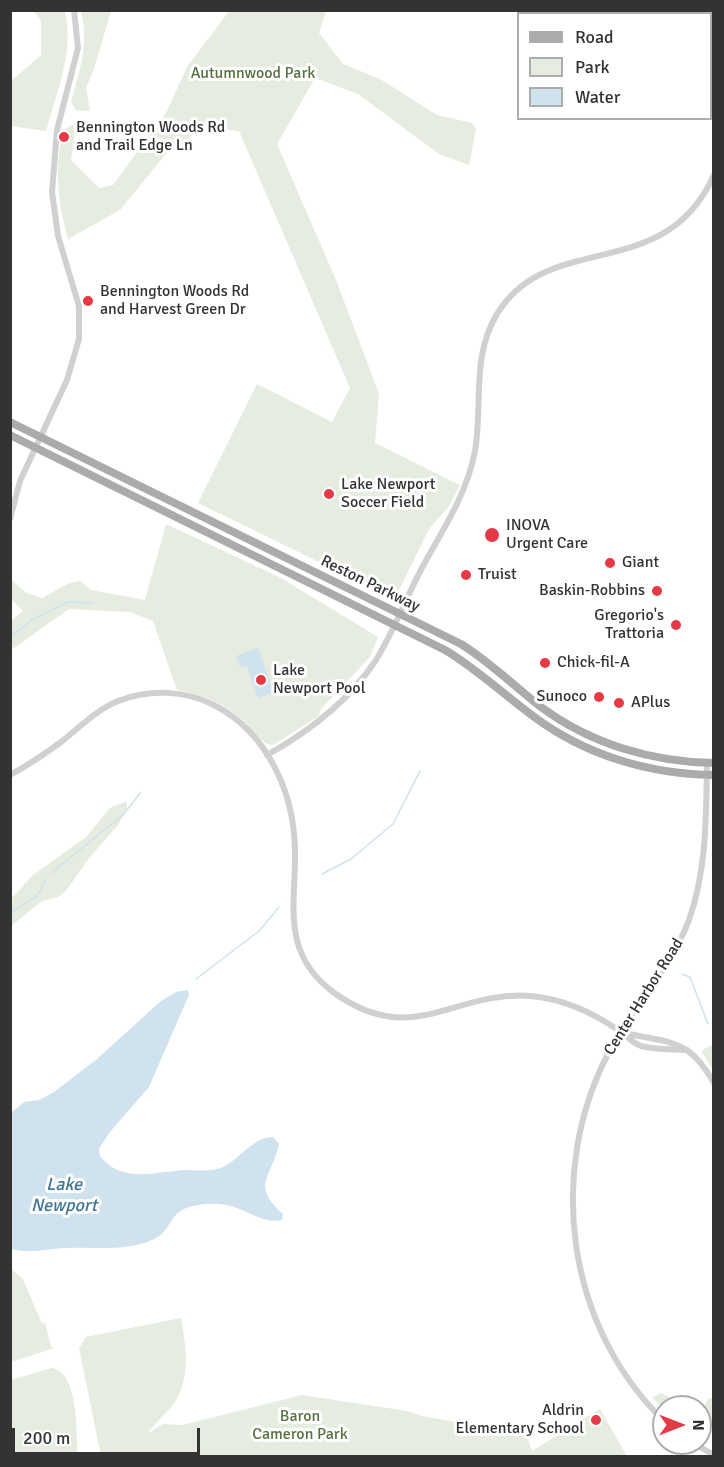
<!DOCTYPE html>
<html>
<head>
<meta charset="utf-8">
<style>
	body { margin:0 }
	#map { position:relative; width:724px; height:1467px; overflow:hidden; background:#fff; font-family:Signika,sans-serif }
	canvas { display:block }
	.frame { position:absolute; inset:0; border:12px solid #333; pointer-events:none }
	.legend { position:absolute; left:517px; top:12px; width:195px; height:108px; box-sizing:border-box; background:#fff; border:2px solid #adadad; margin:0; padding:8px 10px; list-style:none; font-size:18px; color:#333 }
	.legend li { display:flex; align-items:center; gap:12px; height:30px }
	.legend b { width:30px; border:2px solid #adadad }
	.north { position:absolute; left:652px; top:1395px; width:60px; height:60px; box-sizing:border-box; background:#fff; border:2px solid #adadad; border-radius:50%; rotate:90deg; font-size:16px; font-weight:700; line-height:24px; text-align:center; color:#333 }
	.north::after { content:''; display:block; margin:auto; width:21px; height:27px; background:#e63946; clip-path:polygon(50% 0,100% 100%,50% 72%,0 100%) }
	.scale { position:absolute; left:12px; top:1428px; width:188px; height:27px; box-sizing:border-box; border:3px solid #333; border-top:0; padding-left:8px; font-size:18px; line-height:21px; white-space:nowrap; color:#333; -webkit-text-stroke:4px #fff; paint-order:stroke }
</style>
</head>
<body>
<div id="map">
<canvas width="724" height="1467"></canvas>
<div class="frame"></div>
<ul class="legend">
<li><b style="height:8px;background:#ababab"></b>Road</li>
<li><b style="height:16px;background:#e6ecdf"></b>Park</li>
<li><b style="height:16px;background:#cfe2ee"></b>Water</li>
</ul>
<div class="north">N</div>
<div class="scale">200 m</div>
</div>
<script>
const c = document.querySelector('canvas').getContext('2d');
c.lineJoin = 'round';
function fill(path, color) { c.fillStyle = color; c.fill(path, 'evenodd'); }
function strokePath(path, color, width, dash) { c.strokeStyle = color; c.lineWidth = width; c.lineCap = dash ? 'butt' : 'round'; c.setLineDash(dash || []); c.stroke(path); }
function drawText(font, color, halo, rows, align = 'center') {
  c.font = font + ' Signika,sans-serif'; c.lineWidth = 6; c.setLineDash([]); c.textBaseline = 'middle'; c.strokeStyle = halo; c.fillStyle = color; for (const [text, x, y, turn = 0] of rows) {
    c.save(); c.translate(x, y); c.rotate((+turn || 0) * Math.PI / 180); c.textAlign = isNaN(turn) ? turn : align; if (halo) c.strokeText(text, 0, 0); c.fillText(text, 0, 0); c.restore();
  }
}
const green = new Path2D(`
	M 230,10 L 326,11 L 319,33 L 343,64 L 380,79 L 437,115 L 472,123 L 476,129 L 469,165 L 439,154 L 358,94 L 315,78 L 277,144 L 336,280 L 379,394 L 375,443 L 460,485 L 449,506 L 429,529 L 398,592 L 391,597 L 198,503 L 257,384 L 332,422 L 350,388 L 239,131 L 204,127 L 166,154 L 120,210 L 68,239 C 59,206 52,162 65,129 L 76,123 L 71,160 L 99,188 L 113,185 L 166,113 L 187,67 Z
	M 34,11 L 65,11 C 74,54 57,90 46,131 L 11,126 L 11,81 L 41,55 L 41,21 Z
	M 81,11 L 111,11 L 94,69 L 86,88 L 90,111 L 76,110 L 71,102 C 80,70 89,45 81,11 Z
	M 166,524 L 281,578 L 378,637 L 370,657 L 321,709 L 319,716 L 273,745 C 262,745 253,729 245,722 C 226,704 203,694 177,690 L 153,621 L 130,612 L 69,609 L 11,650 L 10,622 L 23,611 L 11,599 L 11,579 L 25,592 L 42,598 L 70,583 L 80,581 L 91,590 L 145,600 Z
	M 127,801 L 127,810 L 118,825 L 90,857 L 65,892 L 58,897 L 42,901 L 11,926 L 11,899 L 33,875 L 86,837 L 110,808 Z
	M 713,1044 L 713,1070 L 701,1051 Z
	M 10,1268 L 23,1279 L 42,1324 L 45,1323 L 51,1346 L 54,1348 L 11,1362 Z
	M 181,1318 C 186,1345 191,1376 175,1402 C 167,1413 155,1423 147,1434 L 163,1424 L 182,1425 L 302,1395 L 407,1411 L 422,1416 L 526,1434 L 532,1451 L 600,1409 L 627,1456 L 101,1456 L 79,1348 L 86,1337 Z
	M 52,1368 C 79,1372 76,1434 78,1456 L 11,1456 L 11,1380 Z
	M 661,1393 L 686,1407 L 664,1408 L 652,1398 Z
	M 713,1398 L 713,1425 L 700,1434 L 700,1413 L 708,1399 Z`);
const water = new Path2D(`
	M 258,648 L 274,692 L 258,698 L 247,666 L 240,667 L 236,656 Z
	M 188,990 L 189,995 L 149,1087 L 109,1133 L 99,1149 L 100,1156 C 123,1185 156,1171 186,1170 C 198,1170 211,1172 223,1167 C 240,1159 253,1137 273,1137 L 279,1144 C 272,1178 250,1184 283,1214 L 282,1220 C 266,1224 249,1212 234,1207 C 222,1203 210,1203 198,1205 C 168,1209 173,1229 156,1238 C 131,1252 93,1247 65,1248 C 46,1249 30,1254 11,1249 L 11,1113 L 24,1102 L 39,1100 L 54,1092 L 97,1059 L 161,1001 L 176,992 Z`);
const stream = new Path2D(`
	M 10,637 L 32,620 L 68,602 L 93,603
	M 51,873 L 123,815 L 141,792
	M 322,874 L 351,859 L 393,824 L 420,771
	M 10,913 L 37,896 L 46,879
	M 682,974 L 690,977 L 708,1024
	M 196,979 L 259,931 L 279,907`);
const tertiary = new Path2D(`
	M 701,10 L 704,14
	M 710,21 L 714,25
	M 10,519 L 20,481 L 67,380 L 79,339 L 79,306 L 58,236 L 52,192 L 57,130 L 78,48 L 74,10
	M 267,755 C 310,731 349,701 376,660 C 394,631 406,597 423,566 C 443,529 467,494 475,451 C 483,404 471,357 497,314 C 550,228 664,286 714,175
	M 10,775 C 28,765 45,754 61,742 C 80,727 96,710 118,701 C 149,689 185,690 214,705 C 267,732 294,792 295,850 C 296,904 280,952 333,992 C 413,1050 452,990 531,996 C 562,999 592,1012 618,1030 C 626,1035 631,1042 641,1046 C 655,1050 672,1049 687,1050
	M 621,1032 C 667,1044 687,1035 714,1083
	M 664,1421 C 566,1326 546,1171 609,1052 C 633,1006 671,968 689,920 C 707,869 706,816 707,763
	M 693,1443 L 714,1455`);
const primary = new Path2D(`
	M 10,422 L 461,644 C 490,662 514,686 541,707 C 591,744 652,762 714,763
	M 10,435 L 445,650 C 477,669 503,694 533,716 C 585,755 648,774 714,775`);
const markers = [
	[64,137,6,"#e63946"],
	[88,301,6,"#e63946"],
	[329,494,6,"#e63946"],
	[492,535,8,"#e63946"],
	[610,563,6,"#e63946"],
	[466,575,6,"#e63946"],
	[657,591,6,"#e63946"],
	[676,625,6,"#e63946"],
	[545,663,6,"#e63946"],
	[261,680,6,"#e63946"],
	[599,697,6,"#e63946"],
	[619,703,6,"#e63946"],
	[596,1420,6,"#e63946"]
];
const parkNames = [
	["Autumnwood Park",253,74],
	["Baron",300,1417],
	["Cameron Park",300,1435]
];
const poiNames = [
	["Bennington Woods Rd",76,128],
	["and Trail Edge Ln",76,146],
	["Bennington Woods Rd",100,292],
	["and Harvest Green Dr",100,310],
	["Lake Newport",341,485],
	["Soccer Field",341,503],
	["INOVA",506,526],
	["Urgent Care",506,544],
	["Giant",622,563],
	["Truist",478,575],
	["Baskin-Robbins",645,591,"right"],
	["Gregorio's",664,616,"right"],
	["Trattoria",664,634,"right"],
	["Chick-fil-A",557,663],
	["Lake",273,671],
	["Newport Pool",273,689],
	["Sunoco",587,697,"right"],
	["APlus",631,703],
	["Aldrin",584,1411,"right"],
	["Elementary School",584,1429,"right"]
];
const streetNames = [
	["Reston Parkway",370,584,26],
	["Center Harbor Road",644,997,-58]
];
const waterNames = [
	["Lake",64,1185],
	["Newport",64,1206]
];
fill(green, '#e6ecdf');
fill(water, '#cfe2ee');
strokePath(stream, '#cfe2ee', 1.5);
strokePath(tertiary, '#d0d0d0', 6);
strokePath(primary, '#ababab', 8);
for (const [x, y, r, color] of markers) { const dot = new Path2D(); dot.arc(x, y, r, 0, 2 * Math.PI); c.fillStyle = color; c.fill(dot); strokePath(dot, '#fff', 2); }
drawText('16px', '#56703f', '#fff', parkNames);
drawText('16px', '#333', '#fff', poiNames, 'left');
drawText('16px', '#333', '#fff', streetNames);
drawText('italic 18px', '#3f7597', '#fff', waterNames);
</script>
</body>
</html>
